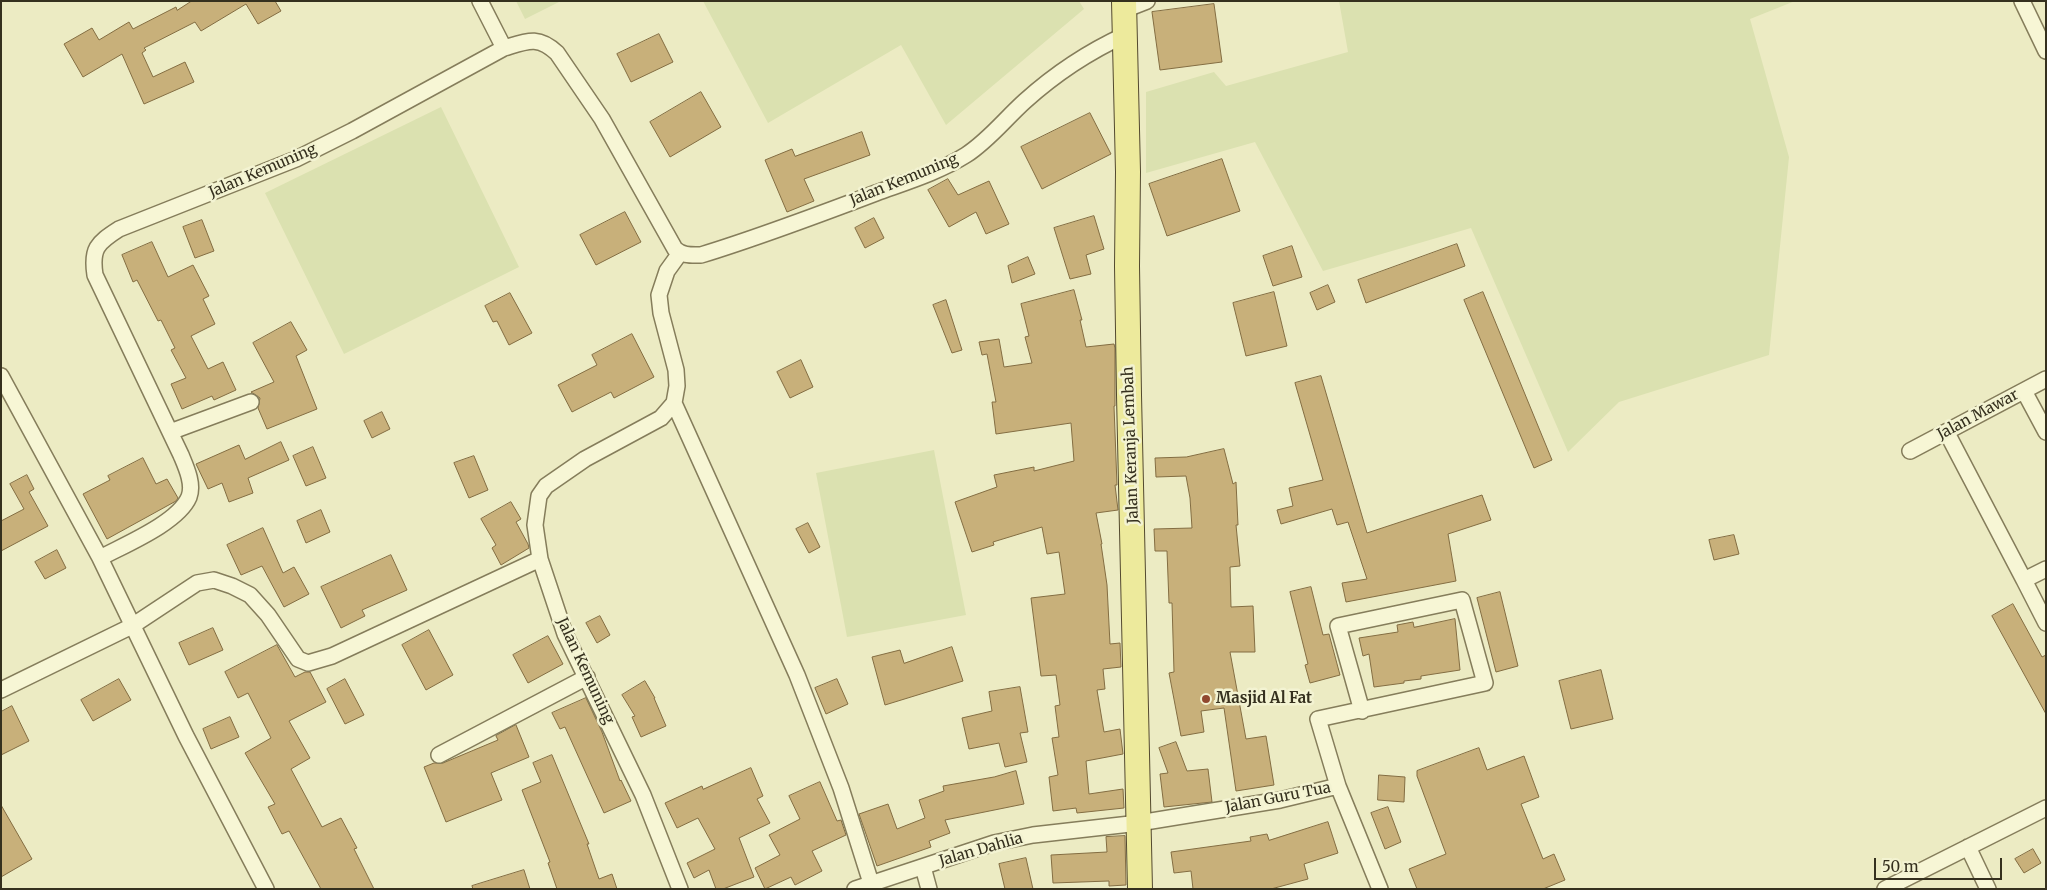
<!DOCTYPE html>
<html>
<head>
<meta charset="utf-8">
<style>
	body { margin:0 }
	#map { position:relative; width:2047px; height:890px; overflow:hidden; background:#ecebc3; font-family:Merriweather,serif }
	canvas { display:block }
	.frame { position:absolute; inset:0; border:2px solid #35301e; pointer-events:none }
	.scale { position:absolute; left:1874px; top:858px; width:128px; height:22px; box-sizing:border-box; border:2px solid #35301e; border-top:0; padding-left:6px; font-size:15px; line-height:18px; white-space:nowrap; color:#35301e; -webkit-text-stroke:4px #f3f3d2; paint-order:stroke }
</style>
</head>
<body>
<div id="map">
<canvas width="2047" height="890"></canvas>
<div class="frame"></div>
<div class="scale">50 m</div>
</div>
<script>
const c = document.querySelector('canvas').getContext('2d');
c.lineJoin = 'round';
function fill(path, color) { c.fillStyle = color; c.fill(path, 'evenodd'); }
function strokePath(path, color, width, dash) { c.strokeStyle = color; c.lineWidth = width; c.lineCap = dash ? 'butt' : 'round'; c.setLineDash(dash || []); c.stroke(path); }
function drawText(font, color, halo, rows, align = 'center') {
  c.font = font + ' Merriweather,serif'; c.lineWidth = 5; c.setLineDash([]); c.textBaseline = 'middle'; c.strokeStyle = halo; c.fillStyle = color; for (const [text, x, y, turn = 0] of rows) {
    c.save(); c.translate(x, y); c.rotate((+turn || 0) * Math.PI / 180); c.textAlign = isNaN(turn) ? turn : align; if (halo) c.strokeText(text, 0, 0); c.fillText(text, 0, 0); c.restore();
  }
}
const farmland = new Path2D(`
	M 516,1 L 561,1 L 525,19 Z
	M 703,1 L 1079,1 L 1084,9 L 946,125 L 901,45 L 768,123 Z
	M 1339,1 L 1795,1 L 1750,19 L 1789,157 L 1769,355 L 1619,402 L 1568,452 L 1471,228 L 1323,271 L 1255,142 L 1146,173 L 1146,92 L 1214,72 L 1226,86 L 1348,52 Z
	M 441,107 L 519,267 L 344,354 L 265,193 Z
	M 934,450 L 966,615 L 847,637 L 816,473 Z`);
const building = new Path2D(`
	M 192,1 L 275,1 L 281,11 L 258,24 L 246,4 L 201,31 L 195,22 L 144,48 L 146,50 L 142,53 L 153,77 L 185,62 L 194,82 L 144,104 L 122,54 L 83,77 L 64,44 L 92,28 L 99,40 L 129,22 L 133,29 L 176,7 L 177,10 Z
	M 1214,4 L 1222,62 L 1160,70 L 1152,12 Z
	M 659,34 L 673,62 L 631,82 L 617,54 Z
	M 701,92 L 721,127 L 670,157 L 650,122 Z
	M 1090,113 L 1111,154 L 1042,189 L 1021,147 Z
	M 862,132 L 870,155 L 804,179 L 814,201 L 787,212 L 765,160 L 792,149 L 795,156 Z
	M 1222,159 L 1240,211 L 1167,236 L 1149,184 Z
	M 948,179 L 958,195 L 989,181 L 1009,224 L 986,234 L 976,212 L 949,227 L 928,190 Z
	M 625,212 L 641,242 L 596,265 L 580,235 Z
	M 1094,216 L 1104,249 L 1086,255 L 1091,274 L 1070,279 L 1054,228 Z
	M 874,218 L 884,238 L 865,248 L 855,228 Z
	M 202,220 L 214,251 L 195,258 L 183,227 Z
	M 152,242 L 168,277 L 193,265 L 209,296 L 203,299 L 215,324 L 191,336 L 208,369 L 223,362 L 236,390 L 214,400 L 212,396 L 182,409 L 171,384 L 186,378 L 171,350 L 175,348 L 161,320 L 158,321 L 137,280 L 133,282 L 122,255 Z
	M 1457,244 L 1465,266 L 1366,303 L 1358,280 Z
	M 1292,246 L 1302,277 L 1273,286 L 1263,256 Z
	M 1028,257 L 1035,274 L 1012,283 L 1008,266 Z
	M 1328,285 L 1335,302 L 1317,310 L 1310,293 Z
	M 1074,290 L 1082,320 L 1080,320 L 1086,347 L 1114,344 L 1115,348 L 1115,406 L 1114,406 L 1117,485 L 1115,485 L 1118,510 L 1096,513 L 1102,544 L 1101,544 L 1107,585 L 1110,644 L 1120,643 L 1121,667 L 1103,669 L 1105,689 L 1097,690 L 1104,732 L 1120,729 L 1123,754 L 1086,761 L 1089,794 L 1123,789 L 1124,808 L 1077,813 L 1076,808 L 1053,811 L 1049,777 L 1058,775 L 1052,738 L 1059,737 L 1055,706 L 1060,705 L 1056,675 L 1041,676 L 1031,598 L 1065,594 L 1059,552 L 1047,554 L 1042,527 L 993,542 L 994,545 L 972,552 L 955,502 L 997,487 L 994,475 L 1034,467 L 1034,471 L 1074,461 L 1071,423 L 996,434 L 992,402 L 996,402 L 987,354 L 982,355 L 979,342 L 999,339 L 1004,367 L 1032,363 L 1025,337 L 1029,336 L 1021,304 Z
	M 1274,292 L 1287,346 L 1246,356 L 1233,303 Z
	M 1483,292 L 1552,460 L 1534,468 L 1464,300 Z
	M 510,293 L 532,333 L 509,345 L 497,321 L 493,322 L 485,306 Z
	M 946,300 L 962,350 L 952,353 L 933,305 Z
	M 291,322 L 307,350 L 296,356 L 317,409 L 267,429 L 258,408 L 260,398 L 251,392 L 274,382 L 253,343 Z
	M 632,334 L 654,377 L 614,398 L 611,392 L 572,412 L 558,385 L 597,365 L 592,355 Z
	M 801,360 L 813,387 L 790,398 L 777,372 Z
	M 1321,376 L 1367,533 L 1482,495 L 1491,520 L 1448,534 L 1456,581 L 1346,602 L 1342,583 L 1367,579 L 1348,522 L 1337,525 L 1332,509 L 1281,524 L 1277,510 L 1293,506 L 1289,488 L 1323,480 L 1295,383 Z
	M 382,412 L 390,429 L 372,438 L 364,421 Z
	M 281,442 L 289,460 L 248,478 L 253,493 L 229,502 L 222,483 L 208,489 L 196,464 L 239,445 L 245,459 Z
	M 313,447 L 326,478 L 306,486 L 293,456 Z
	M 1224,449 L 1233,484 L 1236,482 L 1238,525 L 1236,525 L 1240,566 L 1230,567 L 1231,607 L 1253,606 L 1255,652 L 1230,652 L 1246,739 L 1266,736 L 1274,785 L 1236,791 L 1224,708 L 1201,711 L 1204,732 L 1181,736 L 1169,673 L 1174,672 L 1172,603 L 1169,603 L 1167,551 L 1155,551 L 1154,529 L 1192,528 L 1190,498 L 1186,476 L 1156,477 L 1155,458 L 1186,457 Z
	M 474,456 L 488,490 L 469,498 L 454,463 Z
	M 143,458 L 156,484 L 167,479 L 178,498 L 176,501 L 107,539 L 83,494 L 110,480 L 108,476 Z
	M 27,475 L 34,489 L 29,492 L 48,526 L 1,551 L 1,521 L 24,509 L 10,484 Z
	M 511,502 L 521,519 L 516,522 L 528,544 L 529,548 L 501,565 L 492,548 L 496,545 L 481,519 Z
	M 321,510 L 330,532 L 306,543 L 297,521 Z
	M 808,523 L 820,547 L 809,553 L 796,529 Z
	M 263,528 L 283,573 L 294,567 L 309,594 L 284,607 L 262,566 L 241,575 L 227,545 Z
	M 1734,535 L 1739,554 L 1714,560 L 1709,540 Z
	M 57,550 L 66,568 L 45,579 L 35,562 Z
	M 391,555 L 407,590 L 362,610 L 365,616 L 341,628 L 321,587 Z
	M 1311,587 L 1323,635 L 1329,634 L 1340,675 L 1310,683 L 1305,665 L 1308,664 L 1290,592 Z
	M 1500,592 L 1518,666 L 1496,672 L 1477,598 Z
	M 2013,604 L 2042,657 L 2046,655 L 2046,714 L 1992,616 Z
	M 600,616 L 610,635 L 597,643 L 586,623 Z
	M 1455,619 L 1460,670 L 1421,676 L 1421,679 L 1404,681 L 1404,683 L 1374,687 L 1369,654 L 1363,656 L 1359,638 L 1398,632 L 1397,625 L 1413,622 L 1414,627 Z
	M 213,628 L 223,650 L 189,665 L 179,643 Z
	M 429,630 L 453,675 L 426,690 L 402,645 Z
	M 548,636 L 563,664 L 528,683 L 513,655 Z
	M 277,645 L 295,677 L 305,672 L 310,672 L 326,702 L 289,721 L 310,758 L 291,769 L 322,827 L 341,818 L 357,848 L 354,849 L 374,889 L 321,889 L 289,831 L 282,834 L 268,807 L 275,804 L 245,753 L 271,738 L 248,693 L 238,698 L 225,672 Z
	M 952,647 L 963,681 L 885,705 L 872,657 L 900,650 L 904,663 Z
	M 1601,670 L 1613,719 L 1571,729 L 1559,681 Z
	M 119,679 L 131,700 L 93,721 L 81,700 Z
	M 345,679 L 364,715 L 345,724 L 327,689 Z
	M 837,679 L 848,704 L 826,714 L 815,688 Z
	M 645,681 L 655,698 L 654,698 L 666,726 L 641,737 L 632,717 L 635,716 L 622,695 Z
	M 1020,687 L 1028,732 L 1020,733 L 1027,762 L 1005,767 L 999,743 L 969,749 L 962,718 L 992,711 L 989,692 Z
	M 586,698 L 602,732 L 620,781 L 621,780 L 631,801 L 604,813 L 565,727 L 560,729 L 552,713 Z
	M 12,706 L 29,741 L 1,755 L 1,712 Z
	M 230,717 L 239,737 L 211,749 L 203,729 Z
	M 516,725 L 529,757 L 491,773 L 502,800 L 446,822 L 424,767 L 434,763 L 443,763 L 498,740 L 496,736 Z
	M 1176,742 L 1187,771 L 1208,769 L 1212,802 L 1164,807 L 1160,774 L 1168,773 L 1159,748 Z
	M 1479,748 L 1487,770 L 1524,756 L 1539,797 L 1521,804 L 1543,859 L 1554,854 L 1565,880 L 1543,889 L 1417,889 L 1409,869 L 1446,854 L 1417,776 L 1417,771 Z
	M 552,755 L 589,844 L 587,844 L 599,879 L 612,874 L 617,889 L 557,889 L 548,863 L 550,862 L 522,790 L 541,782 L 533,763 Z
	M 751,768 L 763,796 L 757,799 L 770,823 L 739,838 L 754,877 L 723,889 L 716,889 L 709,870 L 694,878 L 687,863 L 715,849 L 698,818 L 677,828 L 665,803 L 702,786 L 703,789 Z
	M 1016,771 L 1024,804 L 945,820 L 950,833 L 929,841 L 931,847 L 877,866 L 859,814 L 888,804 L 897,829 L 925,818 L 919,800 L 944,791 L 943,786 L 994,777 Z
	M 1379,775 L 1405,777 L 1404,802 L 1378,800 Z
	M 820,782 L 837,821 L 841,820 L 846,835 L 812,851 L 822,871 L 795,885 L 791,877 L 765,889 L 755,868 L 780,855 L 769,835 L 800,819 L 789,796 Z
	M 1,805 L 32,859 L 1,877 Z
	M 1388,807 L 1401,842 L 1385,849 L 1371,813 Z
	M 1328,822 L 1338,853 L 1304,864 L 1308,879 L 1271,889 L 1193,889 L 1191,871 L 1174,873 L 1171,852 L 1251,841 L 1250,837 L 1267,834 L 1269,840 Z
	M 1125,836 L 1126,885 L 1109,886 L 1109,881 L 1053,883 L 1051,855 L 1107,852 L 1106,837 Z
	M 2033,849 L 2041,863 L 2024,873 L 2015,859 Z
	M 1026,858 L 1033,889 L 1005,889 L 999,864 Z
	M 524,870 L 530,889 L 473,889 L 472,886 Z`);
const street = new Path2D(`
	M 480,1 L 504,48
	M 2022,1 L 2046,51
	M 1124,10 L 1147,1
	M 680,253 L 667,271 L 659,295 L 661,313 L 676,370 L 677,386 L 674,403 L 661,418 L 585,459 L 546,486 L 539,496 L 535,525 L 540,559 L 565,634 L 643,795 L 680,889
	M 1,376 L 100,558 L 186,736 L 266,889
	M 2024,391 L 2046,432
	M 674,403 L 797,675 L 841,788 L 871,883
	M 170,432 L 251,402
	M 1947,433 L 2024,580
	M 1910,451 L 2046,379
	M 100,558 C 124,545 178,523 189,497 C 194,484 186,467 181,455 L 95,275 C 91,249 97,243 119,229 L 296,159 L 352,131 L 504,48 C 527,41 538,35 557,53 L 602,119 L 675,249 C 683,256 691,255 701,255 C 760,237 818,215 876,193 C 906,182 939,172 966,155 C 988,141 1005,119 1025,101 C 1055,74 1088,52 1125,35
	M 2046,569 L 2024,580 L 2046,623
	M 1,690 L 132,626 L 197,583 L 214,580 L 232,586 L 250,595 L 268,615 L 298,659 L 308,663 L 332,656 L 540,559
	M 439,755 L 587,677
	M 1338,786 L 1318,719 L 1485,683 L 1462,600 L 1338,626 L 1362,711
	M 1968,847 L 1988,889
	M 923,867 L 929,889
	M 855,889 L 994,843 L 1033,835 L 1139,823 L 1280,800 L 1338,786 L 1380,889
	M 1885,889 L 2046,808`);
const primary = new Path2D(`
	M 1124,1 L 1128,172 L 1127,266 L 1129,395 L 1140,889`);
const markers = [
	[1206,699,5,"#91482e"]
];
const streetNames = [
	["Jalan Kemuning",263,171,-23],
	["Jalan Kemuning",904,180,-22],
	["Jalan Mawar",1978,415,-28],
	["Jalan Keranja Lembah",1131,445,-92],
	["Jalan Kemuning",585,671,65],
	["Jalan Guru Tua",1278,798,-11],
	["Jalan Dahlia",981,850,-16]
];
const poiNames = [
	["Masjid Al Fat",1216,699]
];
fill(farmland, '#dbe1b0');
fill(building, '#c8b07a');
strokePath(building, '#836d42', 1);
strokePath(street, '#857d5b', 18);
strokePath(primary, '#53492f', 26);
strokePath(street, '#f7f6d5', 15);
strokePath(primary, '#edea9c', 24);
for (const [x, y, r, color] of markers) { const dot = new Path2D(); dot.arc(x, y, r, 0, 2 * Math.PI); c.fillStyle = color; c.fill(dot); strokePath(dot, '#f3f3d2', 2); }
drawText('15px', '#35301e', '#f3f3d2', streetNames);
drawText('bold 15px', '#35301e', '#f3f3d2', poiNames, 'left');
</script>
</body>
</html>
